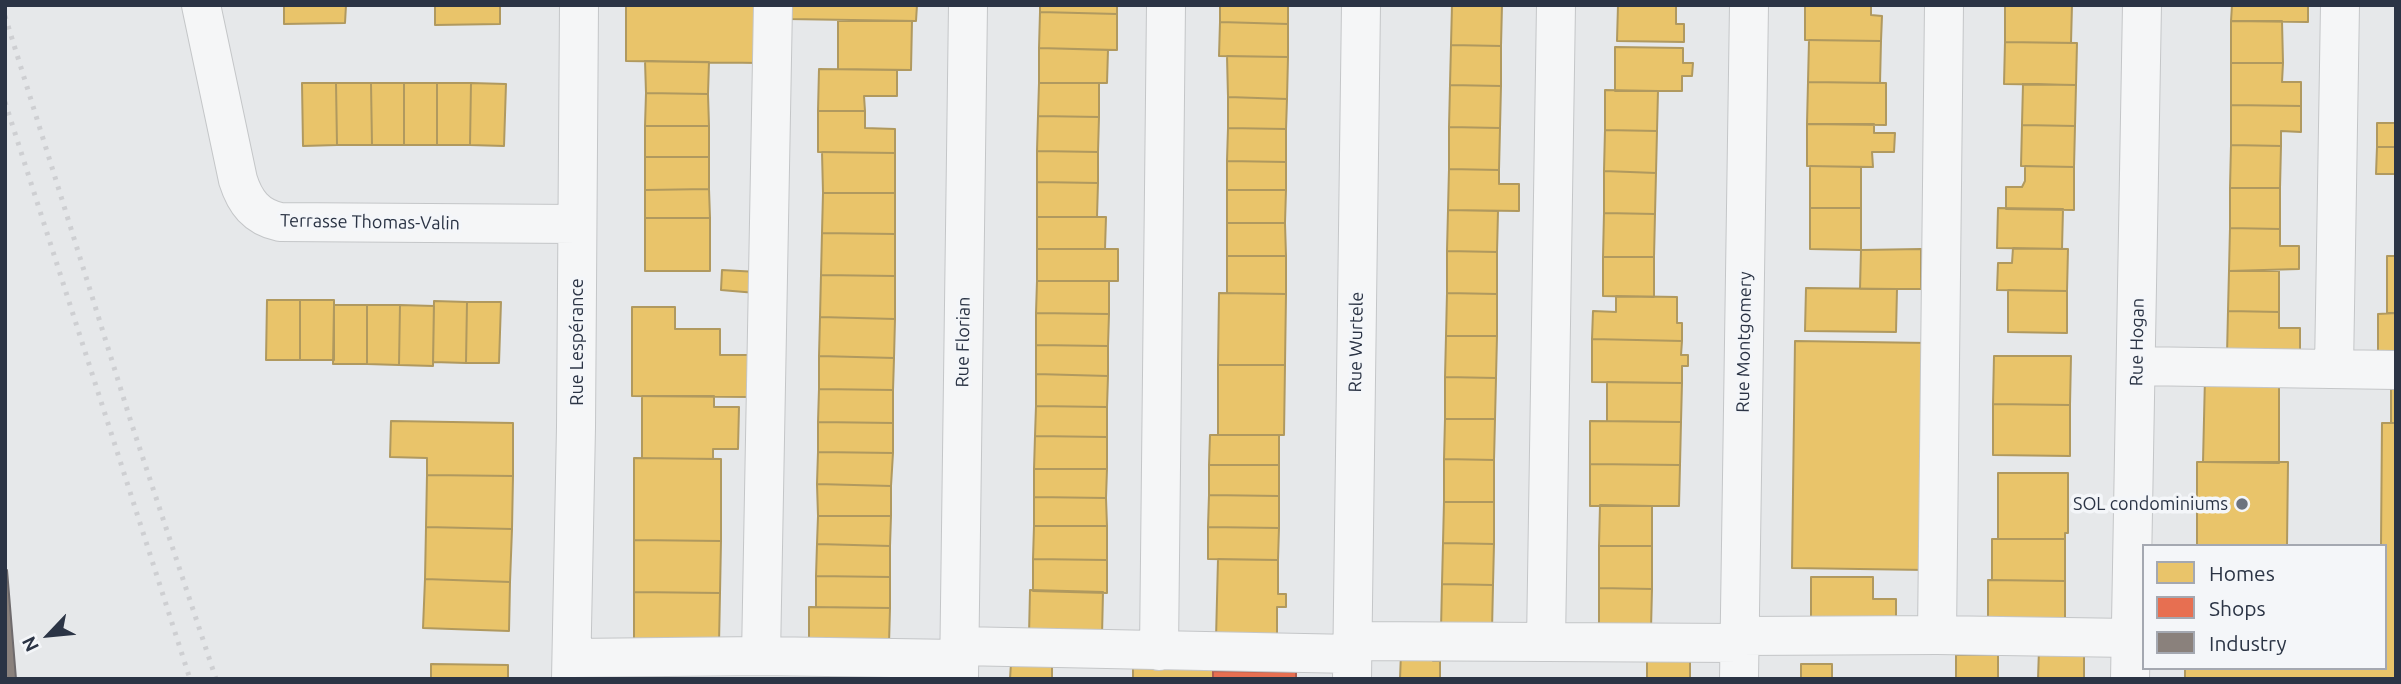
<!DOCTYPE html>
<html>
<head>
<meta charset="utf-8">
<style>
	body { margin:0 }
	#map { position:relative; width:2401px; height:684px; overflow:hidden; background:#e6e8ea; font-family:Ubuntu,sans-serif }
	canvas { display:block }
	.frame { position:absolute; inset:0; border:7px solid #2b3445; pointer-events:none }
	.legend { position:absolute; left:2142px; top:544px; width:245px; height:126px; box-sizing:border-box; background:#f4f6f9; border:2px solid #a4a8b1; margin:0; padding:9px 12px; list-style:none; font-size:21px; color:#2b3445 }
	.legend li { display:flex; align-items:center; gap:14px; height:35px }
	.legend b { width:35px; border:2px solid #a4a8b1 }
	.north { position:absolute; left:14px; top:600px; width:70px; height:70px; -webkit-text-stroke:5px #f4f6f9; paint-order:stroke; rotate:244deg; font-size:19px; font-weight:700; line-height:28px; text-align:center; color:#2b3445 }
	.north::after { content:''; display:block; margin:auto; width:24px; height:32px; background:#2b3445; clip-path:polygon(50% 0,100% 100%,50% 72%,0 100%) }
</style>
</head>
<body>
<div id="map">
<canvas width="2401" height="684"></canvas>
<div class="frame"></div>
<ul class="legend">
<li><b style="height:19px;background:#e9c46a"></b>Homes</li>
<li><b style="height:19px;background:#e76f51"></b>Shops</li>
<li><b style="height:19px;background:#8a817c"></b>Industry</li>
</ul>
<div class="north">N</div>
</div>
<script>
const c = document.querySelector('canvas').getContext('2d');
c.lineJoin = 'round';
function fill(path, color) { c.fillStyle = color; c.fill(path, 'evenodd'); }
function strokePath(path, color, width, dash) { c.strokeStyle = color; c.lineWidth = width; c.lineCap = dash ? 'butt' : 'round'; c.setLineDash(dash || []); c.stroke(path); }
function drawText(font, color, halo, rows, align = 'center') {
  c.font = font + ' Ubuntu,sans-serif'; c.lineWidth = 7; c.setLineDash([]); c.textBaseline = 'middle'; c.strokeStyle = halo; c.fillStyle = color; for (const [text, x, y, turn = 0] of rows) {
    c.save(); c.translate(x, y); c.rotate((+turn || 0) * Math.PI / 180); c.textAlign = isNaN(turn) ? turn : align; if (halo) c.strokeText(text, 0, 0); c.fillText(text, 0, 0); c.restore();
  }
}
const homes = new Path2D(`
	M 284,5 L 346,5 L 345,23 L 284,24 Z
	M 435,5 L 500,5 L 500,24 L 435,25 Z
	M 626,5 L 760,5 L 759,63 L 626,61 Z
	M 788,5 L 917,5 L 916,21 L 788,19 Z
	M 1040,5 L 1117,5 L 1117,14 L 1040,12 Z
	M 1220,5 L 1288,5 L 1288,24 L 1220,22 Z
	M 1452,5 L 1502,5 L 1501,46 L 1451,45 Z
	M 1618,5 L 1676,5 L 1676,24 L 1684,24 L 1684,42 L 1617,41 Z
	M 1805,5 L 1871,5 L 1871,15 L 1882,16 L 1881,41 L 1805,40 Z
	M 2005,5 L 2072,5 L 2071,43 L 2005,42 Z
	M 2232,5 L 2308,5 L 2308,22 L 2231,21 Z
	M 1040,12 L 1117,14 L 1117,50 L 1039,48 Z
	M 838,21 L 912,21 L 911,70 L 838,69 Z
	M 2231,21 L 2282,21 L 2283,63 L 2231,63 Z
	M 1220,22 L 1288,24 L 1288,57 L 1219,56 Z
	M 1809,40 L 1881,41 L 1880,83 L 1808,82 Z
	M 2005,42 L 2077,43 L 2076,85 L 2004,84 Z
	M 1451,45 L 1501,46 L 1501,86 L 1450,85 Z
	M 1615,47 L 1683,48 L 1683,63 L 1693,63 L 1692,76 L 1682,76 L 1682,91 L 1615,91 Z
	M 1039,48 L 1108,50 L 1107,83 L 1039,83 Z
	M 1227,56 L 1288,57 L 1287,99 L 1228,97 Z
	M 645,61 L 709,62 L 708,94 L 646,93 Z
	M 2231,63 L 2283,63 L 2282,82 L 2301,82 L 2301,106 L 2231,105 Z
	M 819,69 L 897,70 L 897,96 L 864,96 L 865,111 L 818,111 Z
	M 1808,82 L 1886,83 L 1886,125 L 1807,124 Z
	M 302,83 L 336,83 L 337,145 L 303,146 Z
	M 336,83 L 371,83 L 372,145 L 337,145 Z
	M 371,83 L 404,83 L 404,145 L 372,145 Z
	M 404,83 L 437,83 L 437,145 L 404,145 Z
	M 437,83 L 471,83 L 470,145 L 437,145 Z
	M 471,83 L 506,84 L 504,146 L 470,145 Z
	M 1039,83 L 1099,83 L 1099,117 L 1038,116 Z
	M 2023,84 L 2076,85 L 2075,126 L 2022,125 Z
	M 1450,85 L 1501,86 L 1500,128 L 1449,127 Z
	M 1605,90 L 1658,91 L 1657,131 L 1605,130 Z
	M 646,93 L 708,94 L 709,126 L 645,126 Z
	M 1228,97 L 1287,99 L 1286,129 L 1228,128 Z
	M 2231,105 L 2301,106 L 2301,132 L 2281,131 L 2281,146 L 2231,145 Z
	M 818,111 L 865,111 L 865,128 L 895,129 L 895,153 L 818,152 Z
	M 1038,116 L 1099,117 L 1098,152 L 1037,151 Z
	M 2377,123 L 2396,123 L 2396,147 L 2377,147 Z
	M 1807,124 L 1874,124 L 1874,133 L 1895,133 L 1894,152 L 1872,152 L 1873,167 L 1807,166 Z
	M 2022,125 L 2075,126 L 2074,167 L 2021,166 Z
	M 645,126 L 709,126 L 709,157 L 645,157 Z
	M 1449,127 L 1500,128 L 1499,170 L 1449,169 Z
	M 1228,128 L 1286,129 L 1286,162 L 1227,161 Z
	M 1605,130 L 1657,131 L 1656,173 L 1604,171 Z
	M 2231,145 L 2281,146 L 2280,188 L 2230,188 Z
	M 2377,147 L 2396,147 L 2396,174 L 2376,174 Z
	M 1037,151 L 1098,152 L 1098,183 L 1037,182 Z
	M 822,152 L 895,153 L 895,193 L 823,193 Z
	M 645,157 L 709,157 L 709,189 L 645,190 Z
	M 1227,161 L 1286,162 L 1286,190 L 1227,190 Z
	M 1810,166 L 1861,167 L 1861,208 L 1810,208 Z
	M 2025,166 L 2074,167 L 2074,210 L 2006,209 L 2006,187 L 2022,187 L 2025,181 Z
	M 1449,169 L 1499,170 L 1499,184 L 1519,184 L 1519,211 L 1448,210 Z
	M 1604,171 L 1656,173 L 1655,214 L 1604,213 Z
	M 1037,182 L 1098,183 L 1097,217 L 1037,217 Z
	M 2230,188 L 2280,188 L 2280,229 L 2230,228 Z
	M 709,189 L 710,218 L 645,218 L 645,190 Z
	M 1227,190 L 1286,190 L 1285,223 L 1227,223 Z
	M 823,193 L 895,193 L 895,234 L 822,233 Z
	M 1810,208 L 1861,208 L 1861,250 L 1810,249 Z
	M 1998,208 L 2063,209 L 2062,249 L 1997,248 Z
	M 1448,210 L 1498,211 L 1497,252 L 1447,251 Z
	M 1604,213 L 1655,214 L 1654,257 L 1603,257 Z
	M 1037,217 L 1106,217 L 1105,249 L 1037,249 Z
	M 645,218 L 710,218 L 710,271 L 645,271 Z
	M 1227,223 L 1285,223 L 1286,256 L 1227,256 Z
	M 2230,228 L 2280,229 L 2280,246 L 2299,246 L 2299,269 L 2229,271 Z
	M 822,233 L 895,234 L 895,276 L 821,275 Z
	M 2013,248 L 2068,249 L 2067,291 L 1997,290 L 1998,263 L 2012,263 Z
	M 1037,249 L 1118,249 L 1118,281 L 1037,281 Z
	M 1921,249 L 1921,289 L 1860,289 L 1861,250 Z
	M 1447,251 L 1497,252 L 1497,294 L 1447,293 Z
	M 1227,256 L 1286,256 L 1286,294 L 1227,293 Z
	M 2387,256 L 2396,256 L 2396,313 L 2387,313 Z
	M 1603,257 L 1654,257 L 1654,297 L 1603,296 Z
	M 722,270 L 758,272 L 756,293 L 721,290 Z
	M 2229,271 L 2279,271 L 2279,312 L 2228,311 Z
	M 821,275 L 895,276 L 895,319 L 820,317 Z
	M 1037,281 L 1109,281 L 1109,314 L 1036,313 Z
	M 1806,288 L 1897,289 L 1896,332 L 1805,331 Z
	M 2008,290 L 2067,291 L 2067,333 L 2008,332 Z
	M 1219,293 L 1286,294 L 1285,365 L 1218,365 Z
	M 1447,293 L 1497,294 L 1497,336 L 1446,336 Z
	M 1616,296 L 1677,297 L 1677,323 L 1682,323 L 1682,341 L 1592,339 L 1593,311 L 1616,312 Z
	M 267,300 L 300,300 L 300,360 L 266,360 Z
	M 300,300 L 334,300 L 334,360 L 300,360 Z
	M 434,301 L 467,302 L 466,363 L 433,362 Z
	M 467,302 L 501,302 L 499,363 L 466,363 Z
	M 334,305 L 367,305 L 367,364 L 333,364 Z
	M 367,305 L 400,305 L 399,365 L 367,364 Z
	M 400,305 L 434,306 L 433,366 L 399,365 Z
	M 632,307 L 675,307 L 675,329 L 720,329 L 720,355 L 751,355 L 751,397 L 632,396 Z
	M 2228,311 L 2279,312 L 2279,328 L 2300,328 L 2300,356 L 2227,355 Z
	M 1036,313 L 1109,314 L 1108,346 L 1036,345 Z
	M 2396,313 L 2396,357 L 2378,357 L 2378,314 Z
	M 820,317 L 895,319 L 894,358 L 819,356 Z
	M 1446,336 L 1497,336 L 1496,378 L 1445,377 Z
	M 1592,339 L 1682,341 L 1681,355 L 1688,355 L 1688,366 L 1682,366 L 1682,383 L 1592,382 Z
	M 1795,341 L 1929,343 L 1926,570 L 1792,568 Z
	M 1036,345 L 1108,346 L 1108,376 L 1036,374 Z
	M 819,356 L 894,358 L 893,390 L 819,389 Z
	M 1994,356 L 2071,356 L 2070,405 L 1993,404 Z
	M 1218,365 L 1285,365 L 1284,435 L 1218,435 Z
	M 1036,374 L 1108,376 L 1107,407 L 1036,406 Z
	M 1445,377 L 1496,378 L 1495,419 L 1445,419 Z
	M 2205,377 L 2279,378 L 2279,463 L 2203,462 Z
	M 2391,381 L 2396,381 L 2396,423 L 2391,423 Z
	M 1607,382 L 1682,383 L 1681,422 L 1607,421 Z
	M 819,389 L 893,390 L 893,423 L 818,422 Z
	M 642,396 L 714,396 L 714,407 L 739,407 L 738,449 L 713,449 L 713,459 L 642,458 Z
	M 1993,404 L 2070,405 L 2070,456 L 1993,455 Z
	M 1036,406 L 1107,407 L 1107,437 L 1035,436 Z
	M 1445,419 L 1495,419 L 1494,460 L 1444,459 Z
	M 391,421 L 513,423 L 513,476 L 427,475 L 427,458 L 390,457 Z
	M 1590,421 L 1681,422 L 1680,465 L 1590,464 Z
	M 818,422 L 893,423 L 893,453 L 818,452 Z
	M 2382,423 L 2396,423 L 2396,679 L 2185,679 L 2185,668 L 2385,668 L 2385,546 L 2381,546 Z
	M 1210,435 L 1279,435 L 1279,465 L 1209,465 Z
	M 1035,436 L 1107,437 L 1107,469 L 1034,469 Z
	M 818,452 L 893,453 L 891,486 L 817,484 Z
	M 634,458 L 721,459 L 721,541 L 634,540 Z
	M 1444,459 L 1494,460 L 1494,502 L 1444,502 Z
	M 2197,462 L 2288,462 L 2287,546 L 2197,546 Z
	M 1590,464 L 1680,465 L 1679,506 L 1590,506 Z
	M 1209,465 L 1279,465 L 1279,496 L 1209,495 Z
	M 1034,469 L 1107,469 L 1106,498 L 1034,497 Z
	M 1998,473 L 2068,473 L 2068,533 L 2065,533 L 2065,539 L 1998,539 Z
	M 427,475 L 513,476 L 512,529 L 426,527 Z
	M 817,484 L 891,486 L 891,516 L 818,516 Z
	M 1209,495 L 1279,496 L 1279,528 L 1208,527 Z
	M 1034,497 L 1106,498 L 1107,526 L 1034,526 Z
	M 1444,502 L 1494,502 L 1494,544 L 1443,543 Z
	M 1600,505 L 1652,506 L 1652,546 L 1599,546 Z
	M 818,516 L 891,516 L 890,546 L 817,544 Z
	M 1034,526 L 1107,526 L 1107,560 L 1033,559 Z
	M 426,527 L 512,529 L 510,582 L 425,579 Z
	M 1208,527 L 1279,528 L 1278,560 L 1208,559 Z
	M 1992,539 L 2065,539 L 2065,581 L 1992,580 Z
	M 634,540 L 721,541 L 720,593 L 634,592 Z
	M 1443,543 L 1494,544 L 1493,585 L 1442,584 Z
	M 817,544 L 890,546 L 890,577 L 816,576 Z
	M 1599,546 L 1652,546 L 1652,589 L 1599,588 Z
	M 1033,559 L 1107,560 L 1107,593 L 1033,591 Z
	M 1218,559 L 1278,560 L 1278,594 L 1286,594 L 1286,607 L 1277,607 L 1277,640 L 1216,639 Z
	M 816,576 L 890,577 L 890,608 L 816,607 Z
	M 1811,577 L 1873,577 L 1873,599 L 1896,599 L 1896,622 L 1811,622 Z
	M 425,579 L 510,582 L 509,631 L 423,628 Z
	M 1988,580 L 2065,581 L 2065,623 L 1988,624 Z
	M 1442,584 L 1493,585 L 1492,630 L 1441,629 Z
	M 1599,588 L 1652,589 L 1651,629 L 1599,628 Z
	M 1030,590 L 1103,592 L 1102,636 L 1029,635 Z
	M 634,592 L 720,593 L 719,644 L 634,643 Z
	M 809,607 L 890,608 L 889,644 L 809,643 Z
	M 2039,649 L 2084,650 L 2084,679 L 2038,679 Z
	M 1401,653 L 1433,653 L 1433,661 L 1440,661 L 1440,679 L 1400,679 Z
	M 1690,655 L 1690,679 L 1647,679 L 1647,661 Z
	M 1956,655 L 1998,655 L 1998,679 L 1956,679 Z
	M 1011,663 L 1052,663 L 1052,679 L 1010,679 Z
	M 431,664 L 508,665 L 508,679 L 431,679 Z
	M 1801,664 L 1832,664 L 1832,679 L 1801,679 Z
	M 1133,665 L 1215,666 L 1213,679 L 1133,679 Z`);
const shops = new Path2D(`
	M 1213,671 L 1296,672 L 1296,679 L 1213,679 Z`);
const industry = new Path2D(`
	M 5,570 L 7,570 L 16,679 L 5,679 Z`);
const minor = new Path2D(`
	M 201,5 L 238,180 C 245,202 256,217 280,222 L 577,224
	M 2136,366 L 2396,370
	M 2334,369 L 2340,5
	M 1937,635 L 1944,5
	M 1740,636 L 1937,635 L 2130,638
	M 1353,641 L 1740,643
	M 1546,642 L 1556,5
	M 959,646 L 1353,654
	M 1159,651 L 1166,5
	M 761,656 L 773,5
	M 572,658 L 761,656 L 959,659
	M 571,679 L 576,427 L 579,5
	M 959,679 L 968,5
	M 1352,679 L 1361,5
	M 1739,679 L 1749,5
	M 2130,679 L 2142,5`);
const rail = new Path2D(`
	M 5,16 L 131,422 L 216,679
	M 5,102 L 190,679`);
const markers = [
	[2242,504,7,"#6c737f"]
];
const streetNames = [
	["Terrasse Thomas-Valin",370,222,1],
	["Rue Lespérance",577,342,-90],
	["Rue Florian",963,342,-89],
	["Rue Wurtele",1356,342,-89],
	["Rue Montgomery",1744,342,-89],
	["Rue Hogan",2137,342,-89]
];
const poiNames = [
	["SOL condominiums",2228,504]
];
fill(homes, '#e9c46a');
strokePath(homes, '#b0995f', 2);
fill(shops, '#e76f51');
strokePath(shops, '#af5d4d', 2);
fill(industry, '#8a817c');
strokePath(industry, '#6e6a6c', 2);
strokePath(minor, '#c4c6c8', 40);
strokePath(minor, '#f5f6f7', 38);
strokePath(rail, '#cecfd2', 5, [3.5, 7]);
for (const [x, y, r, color] of markers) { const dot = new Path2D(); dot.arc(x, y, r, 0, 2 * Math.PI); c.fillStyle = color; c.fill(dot); strokePath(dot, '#f4f6f9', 2.5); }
drawText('18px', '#2b3445', '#f4f6f9', streetNames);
drawText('18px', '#2b3445', '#f4f6f9', poiNames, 'right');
</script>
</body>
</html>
